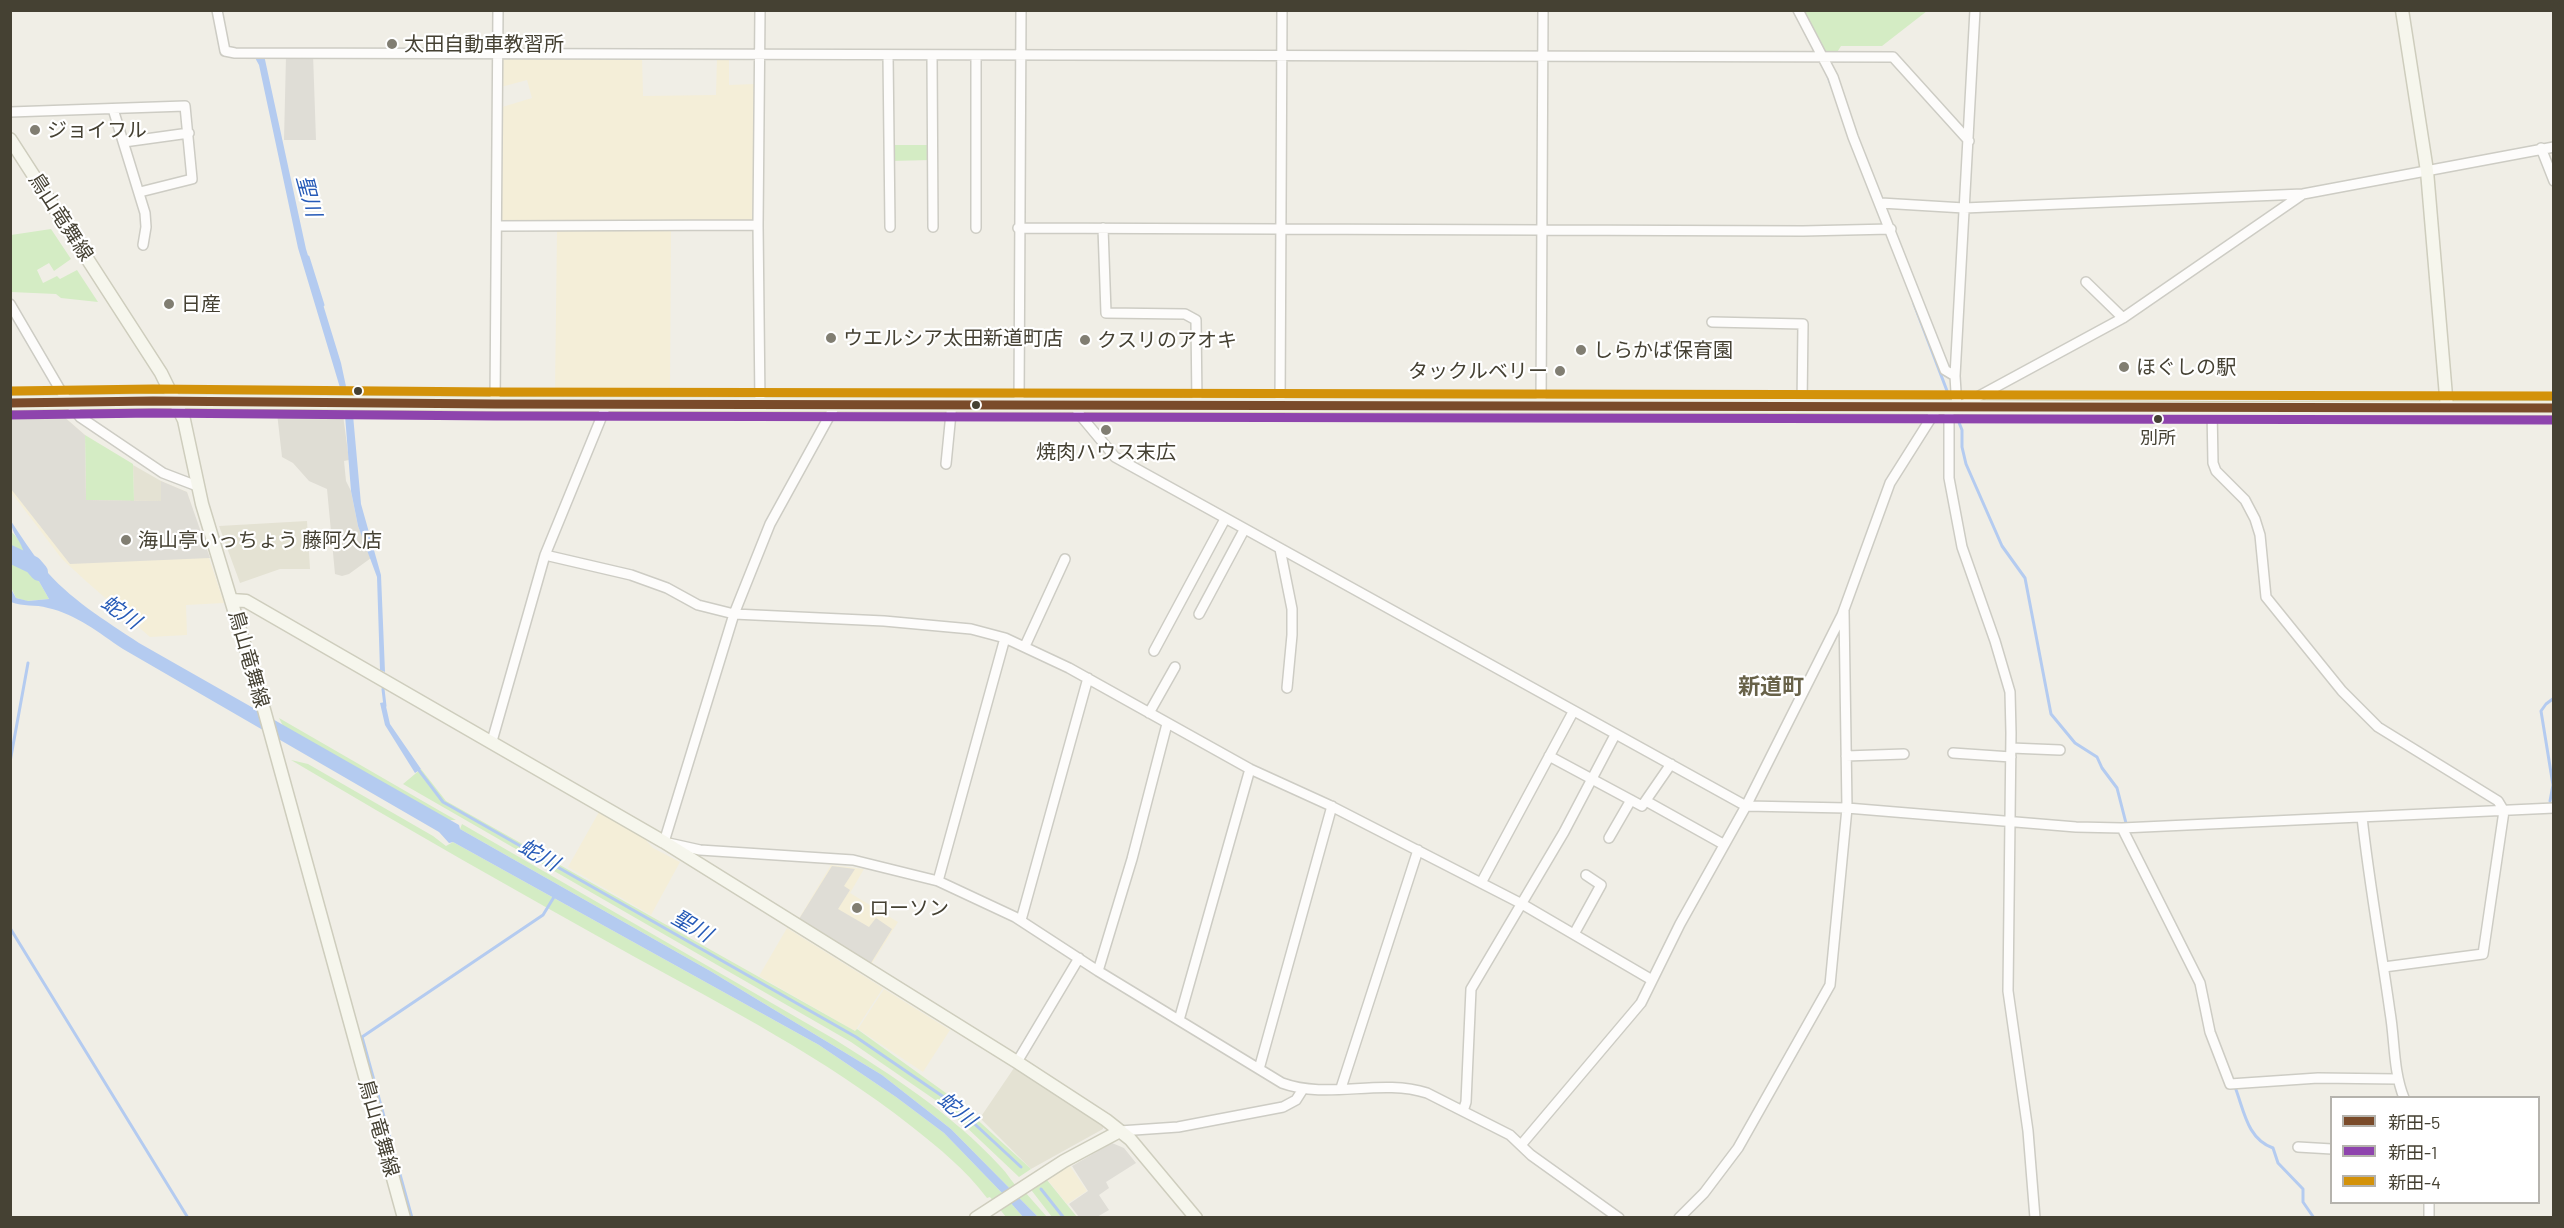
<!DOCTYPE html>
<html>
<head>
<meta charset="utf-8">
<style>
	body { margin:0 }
	#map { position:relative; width:2564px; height:1228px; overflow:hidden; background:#f0eee6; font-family:Barlow,"Noto Sans JP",sans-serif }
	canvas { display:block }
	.frame { position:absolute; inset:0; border:12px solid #454133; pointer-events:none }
	.legend { position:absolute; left:2330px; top:1096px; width:210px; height:108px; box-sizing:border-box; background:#fff; border:2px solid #b5b3ad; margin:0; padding:8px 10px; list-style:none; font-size:18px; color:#454133 }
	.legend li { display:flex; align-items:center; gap:12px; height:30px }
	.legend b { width:30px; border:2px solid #b5b3ad }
</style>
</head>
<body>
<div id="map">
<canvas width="2564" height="1228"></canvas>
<div class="frame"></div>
<ul class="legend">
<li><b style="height:8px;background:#7a4b2a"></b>新田-5</li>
<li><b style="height:8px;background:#8e44ad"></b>新田-1</li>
<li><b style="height:8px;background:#d3920a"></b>新田-4</li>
</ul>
</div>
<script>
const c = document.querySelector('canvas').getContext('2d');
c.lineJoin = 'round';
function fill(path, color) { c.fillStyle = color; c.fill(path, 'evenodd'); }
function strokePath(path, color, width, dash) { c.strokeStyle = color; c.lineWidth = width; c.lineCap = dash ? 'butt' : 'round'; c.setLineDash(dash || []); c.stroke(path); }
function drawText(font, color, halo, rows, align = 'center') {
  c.font = font + ' Barlow,"Noto Sans JP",sans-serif'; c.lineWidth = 4.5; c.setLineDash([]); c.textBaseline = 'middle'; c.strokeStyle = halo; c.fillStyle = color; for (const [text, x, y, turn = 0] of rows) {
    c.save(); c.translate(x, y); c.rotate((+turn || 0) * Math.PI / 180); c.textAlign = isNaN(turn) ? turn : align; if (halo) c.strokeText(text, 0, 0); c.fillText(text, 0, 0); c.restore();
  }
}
const residential = new Path2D(`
	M 133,465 L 161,481 L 161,501 L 134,501 Z
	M 307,521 L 310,569 L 280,569 L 240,583 L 219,526 Z
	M 1014,1068 L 1103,1126 L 1103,1129 L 1031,1169 L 980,1118 Z`);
const commercial = new Path2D(`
	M 642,57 L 643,96 L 716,95 L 717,57 L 729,57 L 729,85 L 755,84 L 754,217 L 752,220 L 642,220 L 643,230 L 671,229 L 670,394 L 555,394 L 557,230 L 500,222 L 499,108 L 532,98 L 527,80 L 501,87 L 500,58 Z
	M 11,415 L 62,415 L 85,435 L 86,500 L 161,501 L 161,481 L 187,492 L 224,603 L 186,605 L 187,635 L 150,637 L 87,582 L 62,559 L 11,492 Z
	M 599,812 L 643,837 L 653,848 L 680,862 L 651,915 L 568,867 Z
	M 831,865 L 864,869 L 850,893 L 898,922 L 871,965 L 798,920 Z
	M 787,928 L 883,988 L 855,1031 L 759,976 Z
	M 884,989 L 950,1030 L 923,1072 L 858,1029 Z
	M 1070,1166 L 1087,1191 L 1067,1204 L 1047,1179 Z`);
const industrial = new Path2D(`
	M 277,413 L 343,415 L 349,460 L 344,461 L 346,481 L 351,491 L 358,526 L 371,558 L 349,574 L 342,576 L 335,574 L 327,489 L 309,481 L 293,463 L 282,457 Z`);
const green = new Path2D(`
	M 1802,11 L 1927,11 L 1882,46 L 1841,46 L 1836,54 L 1825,53 Z
	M 889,145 L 932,145 L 932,160 L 889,161 Z
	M 51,229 L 71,259 L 54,271 L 49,263 L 37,270 L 43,283 L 57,276 L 60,279 L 77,270 L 98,302 L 61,298 L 56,294 L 11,292 L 11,235 Z
	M 85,435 L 133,464 L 134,501 L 86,500 Z
	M 10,530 C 18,539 28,548 21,560 L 32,569 L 49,599 L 27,601 L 16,598 L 11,587 Z
	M 279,718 L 440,811 L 456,820 L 448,820 L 283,726 Z
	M 291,760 L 308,764 L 433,836 L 446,846 L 453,842 L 819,1045 L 896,1097 L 944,1133 L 1003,1194 L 1023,1217 L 1006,1217 L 990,1197 L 987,1198 C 965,1169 939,1148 911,1126 C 826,1059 728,1008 633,956 C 518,892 404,827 291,760 Z
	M 421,769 L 446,801 L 855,1031 L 857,1029 L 957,1101 L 1031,1169 L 1019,1177 L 944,1106 L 851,1042 L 403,784 Z
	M 462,824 L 834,1039 C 893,1076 952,1114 999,1165 C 1009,1175 1013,1184 1022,1193 L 1025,1192 L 1047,1217 L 1038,1217 L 951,1129 L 882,1075 L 712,972 L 460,829 Z
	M 1041,1180 L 1043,1182 L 1047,1180 L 1077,1217 L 1052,1217 L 1032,1191 L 1031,1186 Z`);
const parking = new Path2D(`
	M 313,54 L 316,140 L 284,140 L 286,56 Z
	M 11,415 L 62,415 L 85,435 L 86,500 L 161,501 L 161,481 L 187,492 L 210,558 L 70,564 L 11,489 Z
	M 832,866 L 855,869 L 844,886 L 850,890 L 838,909 L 869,927 L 876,918 L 892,929 L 871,963 L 799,919 Z
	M 1112,1143 L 1124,1148 L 1136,1163 L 1106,1182 L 1109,1188 L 1099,1195 L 1109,1210 L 1097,1217 L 1079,1217 L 1069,1204 L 1088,1191 L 1072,1166 Z`);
const water = new Path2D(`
	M 264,55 L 306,249 L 341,363 L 347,391 L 341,391 L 298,248 L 259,65 L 254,56 Z
	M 345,415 L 353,415 L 361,504 L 381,575 L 385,672 L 380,670 L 377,577 L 358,526 L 351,491 Z
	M 11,521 C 21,536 31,552 43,567 C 68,598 106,621 139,643 L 459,825 L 460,829 L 712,972 L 882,1075 L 951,1129 L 1038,1217 L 1023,1217 L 1003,1194 L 944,1133 L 896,1097 L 819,1045 L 453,842 L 449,843 L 439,832 L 123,649 C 99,633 76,614 48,608 C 35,604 23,607 11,602 L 10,587 L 16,598 L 28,601 L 49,599 L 32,569 L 21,559 L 24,554 C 22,541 11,534 11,521 Z
	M 385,702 L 390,724 L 421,769 L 415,773 L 385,725 L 380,703 Z`);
const stream = new Path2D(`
	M 1827,74 L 1832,87
	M 308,257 L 323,305
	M 1914,304 L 1952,404
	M 1954,410 L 1962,430 L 1962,447 L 1966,464 L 2002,546 L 2025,578 L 2051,714 L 2075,743 L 2097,757 L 2102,768 L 2117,788 L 2127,827
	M 383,689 L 385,706
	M 10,762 L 28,663
	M 418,769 L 443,802 L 452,807 L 856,1037 L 951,1102 L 1021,1167
	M 2550,801 L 2553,785 L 2541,711 L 2546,704 L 2554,698
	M 10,928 L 188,1218
	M 2235,1087 C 2244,1110 2247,1139 2273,1148 L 2278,1163 L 2303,1189 L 2303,1202 L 2314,1218
	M 1041,1189 L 1064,1218
	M 412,1218 L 362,1037 L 543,915 L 554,897`);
const river = new Path2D(`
	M 10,554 L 33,565 L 39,572`);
const street = new Path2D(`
	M 217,10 L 225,51 L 235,53 L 1893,57 L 1969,141
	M 760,10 L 758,225 L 760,404
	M 1798,10 L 1833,77 L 1853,137 L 1945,370 L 1955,376
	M 1975,10 L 1955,376 L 1957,408 L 2123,318 L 2303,194
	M 888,55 L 890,227
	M 932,55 L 933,227
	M 976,55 L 976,228
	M 113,109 L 145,213 L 146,227 L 143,245
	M 10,112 L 185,106 L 192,179 L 140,192
	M 124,142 L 189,133
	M 2541,148 L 2554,181
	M 1881,203 L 1964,208 L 2303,194 L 2554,147
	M 497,226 L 758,225
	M 1018,228 L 1803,231 L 1891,229
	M 1103,228 L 1106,313 L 1185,314 L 1196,320 L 1197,404
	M 2086,282 L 2123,318
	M 10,304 L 62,393 L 80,417 L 163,473 L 197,486
	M 1712,322 L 1803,324 L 1802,406
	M 495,404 L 498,10
	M 836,404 L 770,524 L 734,614 L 664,842 L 700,850 L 853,860 L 938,881 L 1015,917 L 1098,971 L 1282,1083 C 1328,1100 1380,1078 1427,1093 L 1510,1135 L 1531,1155 L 1619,1218
	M 1019,404 L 1021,10
	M 1074,404 L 1080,415 L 1115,457 L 1746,806 L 1847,808 L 2076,827 L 2122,828 L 2554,808
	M 1280,405 L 1282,10
	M 1541,406 L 1543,10
	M 1949,408 L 1949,478 L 1962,547 L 1995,641 L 2010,692 L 2011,733 L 2008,991 L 2028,1131 L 2035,1218
	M 2212,409 L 2213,463 L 2216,471 L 2245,500 L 2255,519 L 2260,535 L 2266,597 L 2342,691 L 2378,727 L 2498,801 L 2504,811 L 2483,954 L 2384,967
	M 946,464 L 952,403
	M 1280,549 L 1292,609 L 1292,635 L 1287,688
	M 545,555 L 631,575 L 667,588 L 698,605 L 734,614 L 884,621 L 971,629 L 1005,638 L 1069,668 L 1250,769 L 1329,805 L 1522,904 L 1652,980
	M 1199,614 L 1244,530
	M 1025,646 L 1065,559
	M 1154,651 L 1225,519
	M 1149,713 L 1175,667
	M 492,741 L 545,555 L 604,411 L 605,403
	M 2011,748 L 2060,750
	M 1953,753 L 2011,757
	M 1549,756 L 1642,806 L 1671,764
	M 1846,756 L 1904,754
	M 1646,801 L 1723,844
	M 2362,817 C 2369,883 2381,947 2390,1012 C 2395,1041 2393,1070 2404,1098
	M 2122,828 L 2200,983 L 2210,1032 L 2230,1084 L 2318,1078 L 2397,1079
	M 1609,838 L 1631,800
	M 938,881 L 1005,638
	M 1481,883 L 1573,712
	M 1021,920 L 1088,678
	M 1574,934 L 1601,885 L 1586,875
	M 1098,971 L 1132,859 L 1167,724
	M 1179,1020 L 1250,769
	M 1017,1062 L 1079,958
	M 1259,1069 L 1332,806
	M 1341,1088 L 1418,850
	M 1463,1111 L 1466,1102 L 1471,989 L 1564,832 L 1615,735
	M 1120,1131 L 1178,1127 L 1283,1107 L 1296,1100 L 1303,1089
	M 1521,1145 L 1641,1003 L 1680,924 L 1746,806 L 1842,615 L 1890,483 L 1938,407
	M 2298,1147 L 2332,1149
	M 1679,1218 L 1704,1193 L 1738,1148 L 1830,985 L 1847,808 L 1844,611
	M 2429,1218 L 2429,1202`);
const secondary = new Path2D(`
	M 2402,10 L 2427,171 L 2447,408
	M 10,139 L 161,373 L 184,420 L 202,504 L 263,706 L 404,1218
	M 232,600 L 246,601 L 664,842 L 1017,1062 L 1106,1120 L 1130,1139 L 1196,1218
	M 976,1218 L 1064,1161 L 1120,1131`);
const primary = new Path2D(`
	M 10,403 L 153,401 L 495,404 L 1802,406 L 2212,409 L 2554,408`);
const bus1 = new Path2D(`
	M 10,403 L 153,401 L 495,404 L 2554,408`);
const bus2 = new Path2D(`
	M 10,415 L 153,413 L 495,416 L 2554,420`);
const bus3 = new Path2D(`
	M 10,391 L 153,389 L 495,392 L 2554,396`);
const markers = [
	[392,44,6,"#817e72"],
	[35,130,6,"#817e72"],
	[169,304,6,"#817e72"],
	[831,338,6,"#817e72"],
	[1085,340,6,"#817e72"],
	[1581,350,6,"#817e72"],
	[2124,367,6,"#817e72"],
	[1560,371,6,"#817e72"],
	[358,391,5,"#454133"],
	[976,405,5,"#454133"],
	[2158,419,5,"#454133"],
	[1106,430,6,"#817e72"],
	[126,540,6,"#817e72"],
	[857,908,6,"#817e72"]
];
const busNames = [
	["別所",2158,438]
];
const poiNames = [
	["太田自動車教習所",404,44],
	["ジョイフル",47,130],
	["日産",181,304],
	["ウエルシア太田新道町店",843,338],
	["クスリのアオキ",1097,340],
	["しらかば保育園",1593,350],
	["ほぐしの駅",2136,367],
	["タックルベリー",1548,371,"right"],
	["焼肉ハウス末広",1106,452,"center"],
	["海山亭いっちょう 藤阿久店",138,540],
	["ローソン",869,908]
];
const streetNames = [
	["鳥山竜舞線",61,217,57],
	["鳥山竜舞線",249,659,74],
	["鳥山竜舞線",379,1128,74]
];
const waterNames = [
	["聖川",309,196,75],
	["蛇川",121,612,35],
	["蛇川",539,855,30],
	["聖川",692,926,30],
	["蛇川",957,1110,40]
];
const quarterNames = [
	["新道町",1771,687]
];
fill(residential, '#e4e2d3');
fill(commercial, '#f4eed8');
fill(industrial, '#dfddd4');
fill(green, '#d4ecc4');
fill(parking, '#dfddd6');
fill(water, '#b4cbf0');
strokePath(stream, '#b4cbf0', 3);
strokePath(river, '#b4cbf0', 18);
strokePath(street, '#cdccc4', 12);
strokePath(secondary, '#cecdbd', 15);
strokePath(primary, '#d3d0b2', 16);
strokePath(street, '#fdfcfb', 9);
strokePath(secondary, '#f6f6ed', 12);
strokePath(primary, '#f0efe2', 14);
strokePath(bus1, '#7a4b2a', 9);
strokePath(bus2, '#8e44ad', 9);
strokePath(bus3, '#d3920a', 9);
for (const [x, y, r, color] of markers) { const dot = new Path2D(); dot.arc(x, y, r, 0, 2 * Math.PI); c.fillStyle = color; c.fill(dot); strokePath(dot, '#fff', 2); }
drawText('18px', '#454133', '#fff', busNames);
drawText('20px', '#454133', '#fff', poiNames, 'left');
drawText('20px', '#454133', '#fff', streetNames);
drawText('italic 21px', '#265ab7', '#fff', waterNames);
drawText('bold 22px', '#686249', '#fff', quarterNames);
</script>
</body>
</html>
